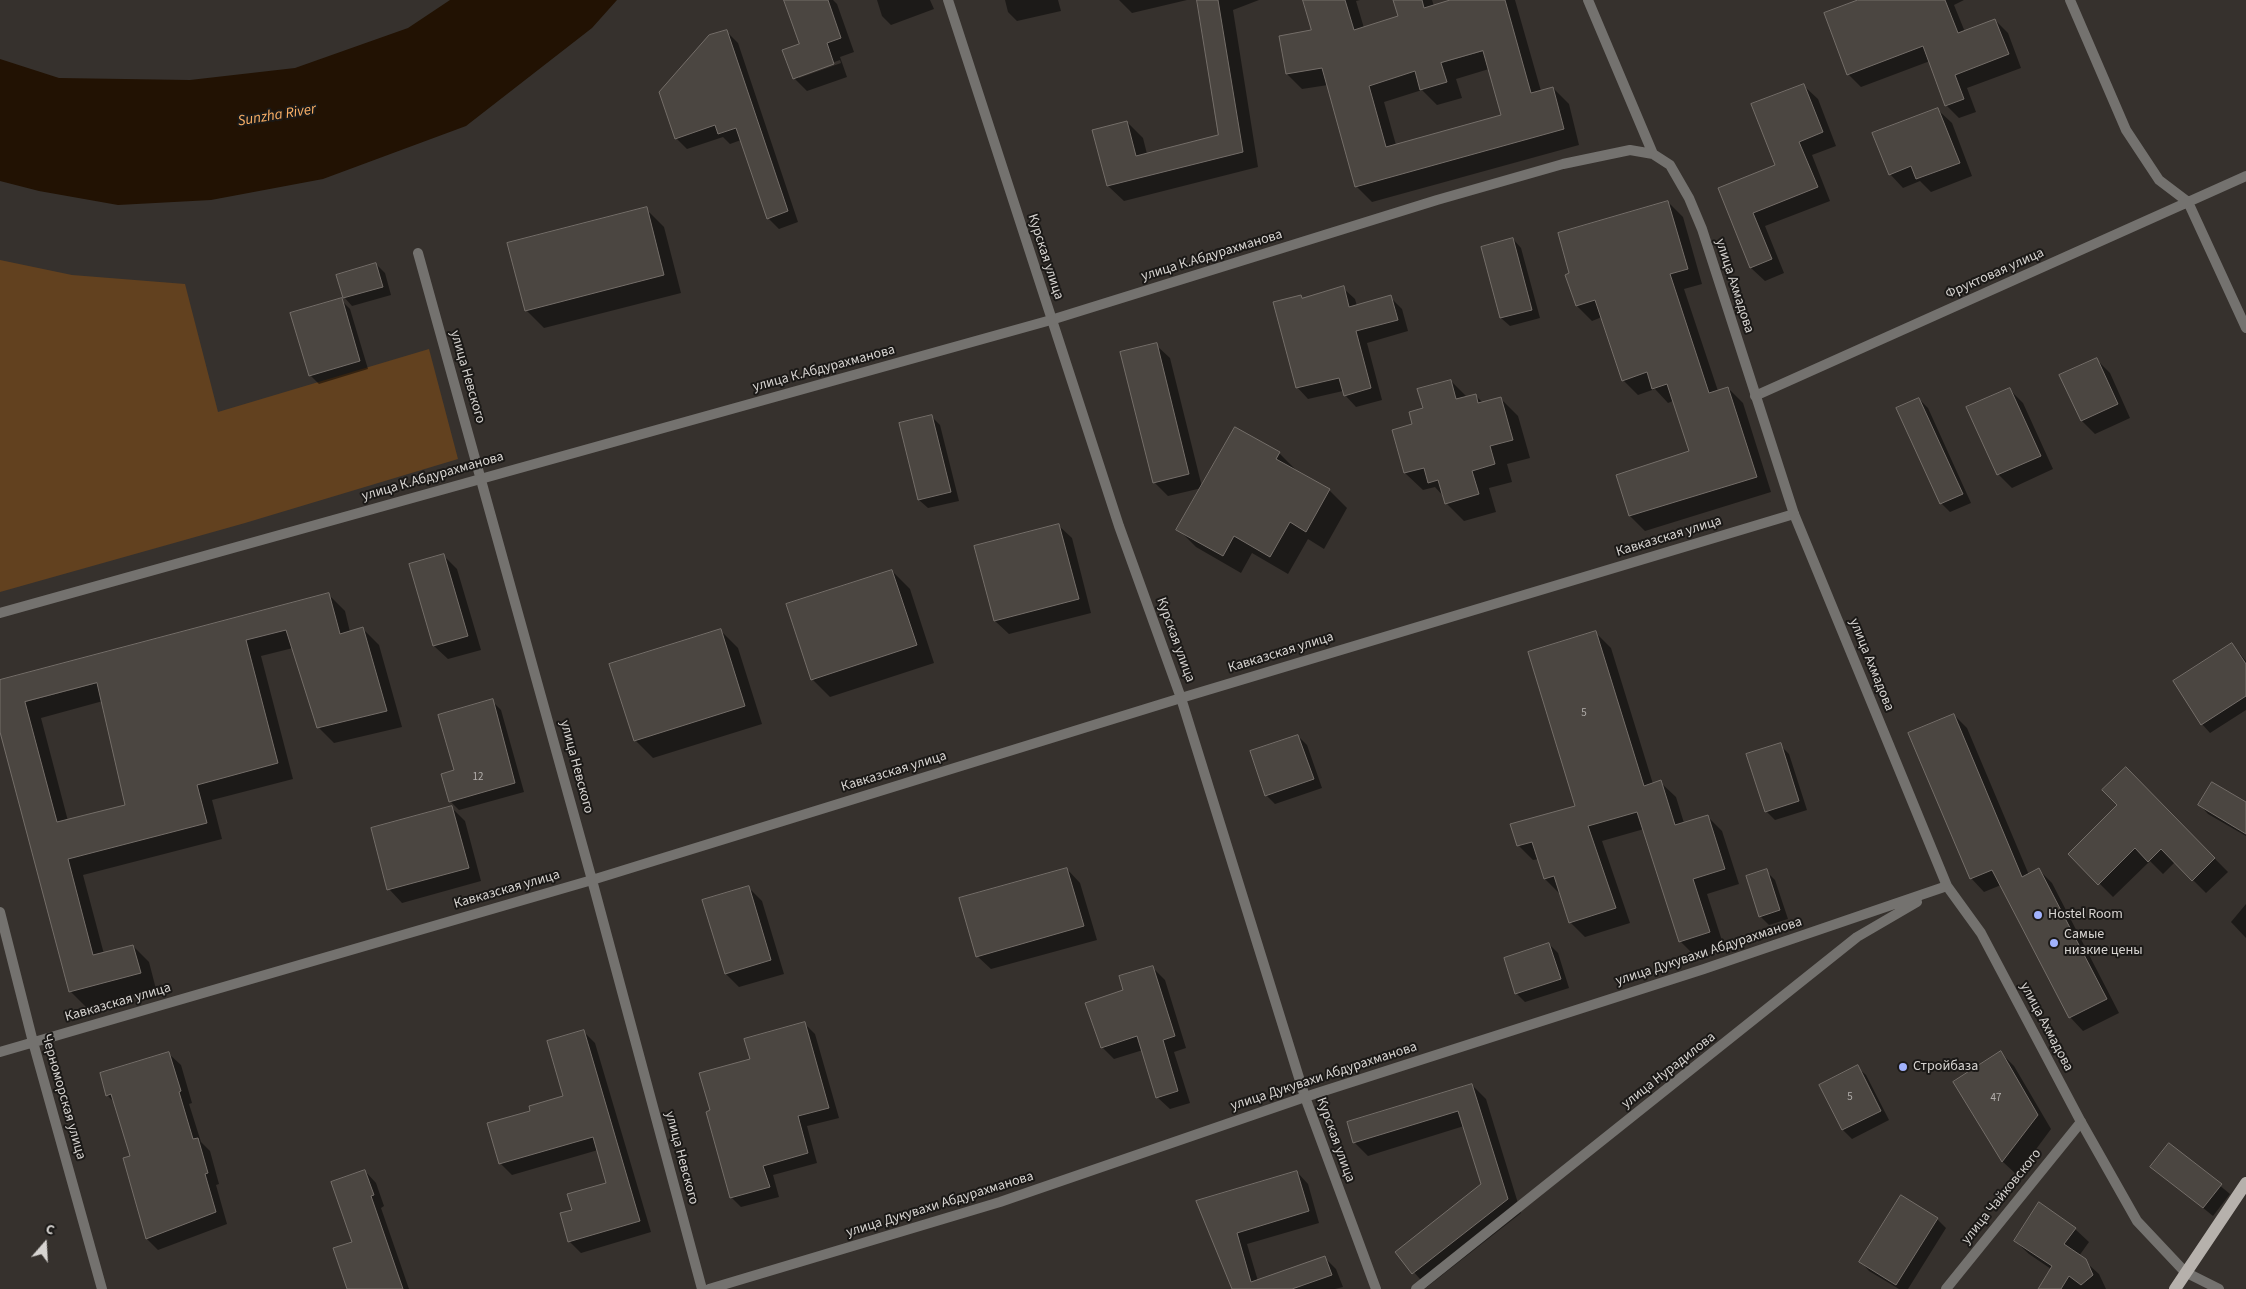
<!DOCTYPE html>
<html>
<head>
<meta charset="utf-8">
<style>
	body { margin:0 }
	#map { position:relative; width:2246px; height:1289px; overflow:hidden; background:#36312d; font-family:"Source Sans 3",sans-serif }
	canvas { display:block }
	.north { position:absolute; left:20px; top:1219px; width:50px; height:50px; -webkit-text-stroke:4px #1b1917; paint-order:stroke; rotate:19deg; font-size:14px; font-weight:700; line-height:20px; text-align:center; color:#d7d4d1 }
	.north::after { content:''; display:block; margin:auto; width:18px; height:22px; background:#d7d4d1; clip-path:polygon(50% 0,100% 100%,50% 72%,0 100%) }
</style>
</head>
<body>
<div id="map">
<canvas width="2246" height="1289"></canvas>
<div class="north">С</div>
</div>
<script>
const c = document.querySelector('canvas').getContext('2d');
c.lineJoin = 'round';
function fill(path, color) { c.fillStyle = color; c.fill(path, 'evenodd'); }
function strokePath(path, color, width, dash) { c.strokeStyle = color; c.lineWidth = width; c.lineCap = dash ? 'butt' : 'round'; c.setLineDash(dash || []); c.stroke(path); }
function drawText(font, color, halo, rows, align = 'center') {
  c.font = font + ' "Source Sans 3",sans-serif'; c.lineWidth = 4; c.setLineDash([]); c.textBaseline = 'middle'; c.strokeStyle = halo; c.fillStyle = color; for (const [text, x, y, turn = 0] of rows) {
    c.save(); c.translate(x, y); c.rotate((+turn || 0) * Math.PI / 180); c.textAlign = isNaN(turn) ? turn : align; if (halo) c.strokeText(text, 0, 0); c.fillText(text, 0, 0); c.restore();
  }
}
const green = new Path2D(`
	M 0,260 L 72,275 L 185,284 L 218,412 L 429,349 L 458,459 L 245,523 L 0,592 Z`);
const water = new Path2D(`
	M 450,0 L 617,0 L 592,28 L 466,126 L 323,179 L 211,200 L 118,205 L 39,191 L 0,181 L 0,59 L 59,78 L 190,80 L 295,68 L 408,28 Z`);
const shadow = new Path2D(`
	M 799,0 L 833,0 L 837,4 L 854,52 L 840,57 L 847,77 L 807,91 L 794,78 L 801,45 ZM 840,60 L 841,63 L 799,78 L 799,75 Z
	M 877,0 L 930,0 L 934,9 L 891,25 L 882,16 Z
	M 1005,0 L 1058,0 L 1061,11 L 1017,21 L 1008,12 Z
	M 1119,0 L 1187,0 L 1132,13 Z
	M 1198,0 L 1259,0 L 1233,10 L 1258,167 L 1124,201 L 1108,186 L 1127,122 L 1143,138 L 1147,154 L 1220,136 Z
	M 1304,0 L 1360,0 L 1356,1 L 1364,28 L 1400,17 L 1394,0 L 1432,0 L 1434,6 L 1455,0 L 1515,0 L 1541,91 L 1553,88 L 1569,104 L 1579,145 L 1372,202 L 1356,186 L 1328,85 L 1302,89 L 1287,74 L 1313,31 ZM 1489,69 L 1503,116 L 1396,145 L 1384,102 L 1422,90 L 1437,105 L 1462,98 L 1456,79 Z
	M 1862,0 L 1964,0 L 1954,5 L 1965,32 L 1995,20 L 2008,33 L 2021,68 L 1967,88 L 1976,112 L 1959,118 L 1946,105 L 1930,61 L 1861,87 L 1848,74 Z
	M 727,32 L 738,43 L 798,222 L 779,229 L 768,218 L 741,140 L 730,144 L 723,137 L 687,149 L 676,138 Z
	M 1804,86 L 1818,99 L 1836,146 L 1812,155 L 1830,201 L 1765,226 L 1784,273 L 1765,281 L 1751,268 L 1720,188 L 1776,166 Z
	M 1938,110 L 1952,123 L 1972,176 L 1931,192 L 1920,181 L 1903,188 L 1890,174 Z
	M 1668,202 L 1683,217 L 1702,284 L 1684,289 L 1718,391 L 1728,388 L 1743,403 L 1771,492 L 1645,531 L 1630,516 L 1690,452 L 1673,401 L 1668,403 L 1655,389 L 1638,395 L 1623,380 L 1602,317 L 1592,321 L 1577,306 L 1567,276 Z
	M 646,209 L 664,227 L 681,293 L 544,328 L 526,310 Z
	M 1513,239 L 1521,248 L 1540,318 L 1510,326 L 1501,318 Z
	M 376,264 L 385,273 L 391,295 L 352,306 L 344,297 Z
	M 1343,288 L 1355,299 L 1357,306 L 1390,297 L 1402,309 L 1408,331 L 1367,343 L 1382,400 L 1356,407 L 1345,395 L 1343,391 L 1308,399 L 1297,387 L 1300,296 L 1303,299 Z
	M 341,300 L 350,309 L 368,369 L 319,384 L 310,375 Z
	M 1156,345 L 1170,358 L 1202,487 L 1236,428 L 1279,453 L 1297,471 L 1329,490 L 1347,508 L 1324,549 L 1308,539 L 1288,574 L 1252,553 L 1241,573 L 1196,547 L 1178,529 L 1202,488 L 1168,496 L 1154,482 Z
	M 2096,359 L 2110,373 L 2130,418 L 2095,434 L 2082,421 Z
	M 1451,381 L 1467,397 L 1475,395 L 1483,403 L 1500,398 L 1518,416 L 1530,458 L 1507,464 L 1512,482 L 1489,488 L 1496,512 L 1464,521 L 1446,503 L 1444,497 L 1435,487 L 1423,490 L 1405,473 L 1414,425 L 1424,409 Z
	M 2009,389 L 2023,403 L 2053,469 L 2012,488 L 1998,474 Z
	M 1919,399 L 1928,408 L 1971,503 L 1950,512 L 1941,503 Z
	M 931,416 L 940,425 L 959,501 L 928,508 L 919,500 Z
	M 1058,525 L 1072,538 L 1091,613 L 1009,634 L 995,621 Z
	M 444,556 L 457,569 L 481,650 L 448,659 L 434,646 L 411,565 Z
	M 892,571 L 910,589 L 934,663 L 830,697 L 812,679 Z
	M 329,595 L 345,611 L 350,632 L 363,629 L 379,645 L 402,727 L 334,743 L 318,727 L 293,648 L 261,656 L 293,779 L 212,800 L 222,839 L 83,875 L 104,954 L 133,946 L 149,962 L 156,989 L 86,1007 L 70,991 L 0,727 L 0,681 ZM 103,701 L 126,806 L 68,821 L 41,718 Z
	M 720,630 L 738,648 L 762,724 L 653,758 L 635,740 Z
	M 1596,633 L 1611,648 L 1653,784 L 1660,782 L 1676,797 L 1684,823 L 1707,816 L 1722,831 L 1739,884 L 1707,894 L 1724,947 L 1695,956 L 1680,941 L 1644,829 L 1602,841 L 1630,923 L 1585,937 L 1570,922 L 1560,894 L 1545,879 L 1539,859 L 1533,860 L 1518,845 L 1577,806 Z
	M 2232,644 L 2246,661 L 2246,710 L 2210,733 L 2202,724 Z
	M 492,701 L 501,710 L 524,792 L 459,810 L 450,801 L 456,771 Z
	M 1954,715 L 1967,728 L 2029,875 L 2039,870 L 2052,883 L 2119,1013 L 2083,1031 L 2070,1017 L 2001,885 L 1984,892 L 1971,878 Z
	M 1298,736 L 1307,745 L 1322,788 L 1275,804 L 1266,795 Z
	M 1780,745 L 1789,754 L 1807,810 L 1775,820 L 1766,811 Z
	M 2126,769 L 2228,872 L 2206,893 L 2175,862 L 2163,874 L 2150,861 L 2113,897 L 2070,854 L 2119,805 Z
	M 2246,804 L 2246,836 L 2208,814 L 2200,805 Z
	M 451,807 L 465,821 L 481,881 L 402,903 L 389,889 Z
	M 1067,869 L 1080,883 L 1097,940 L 991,969 L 977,956 Z
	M 1766,871 L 1775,880 L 1788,919 L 1769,925 L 1760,916 Z
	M 748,887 L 762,901 L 784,974 L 739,987 L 726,974 L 703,901 Z
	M 2246,904 L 2246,938 L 2231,922 Z
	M 1549,944 L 1558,953 L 1569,988 L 1525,1002 L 1516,993 Z
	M 1153,968 L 1165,980 L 1186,1048 L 1174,1052 L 1190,1103 L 1170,1109 L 1157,1097 L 1143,1050 L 1114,1059 L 1102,1047 L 1125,991 Z
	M 805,1024 L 815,1034 L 839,1118 L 807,1126 L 817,1163 L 773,1175 L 779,1197 L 741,1207 L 731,1197 L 712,1111 L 751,1060 Z
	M 583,1031 L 595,1043 L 651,1232 L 581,1253 L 569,1241 L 573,1211 L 608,1183 L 598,1150 L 512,1175 L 500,1163 L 532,1111 L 564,1097 Z
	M 2001,1053 L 2014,1066 L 2051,1129 L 2017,1175 L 2003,1162 L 1954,1082 Z
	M 169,1054 L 181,1065 L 192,1103 L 189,1104 L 201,1142 L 210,1151 L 219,1184 L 216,1185 L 227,1224 L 158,1250 L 147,1239 L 125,1159 L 132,1157 L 115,1103 L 107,1095 Z
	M 1857,1067 L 1866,1075 L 1889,1120 L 1852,1139 L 1843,1130 L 1821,1085 Z
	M 1472,1085 L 1486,1099 L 1521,1213 L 1427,1287 L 1397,1253 L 1483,1185 L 1464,1126 L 1368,1156 L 1354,1142 Z
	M 2170,1144 L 2230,1194 L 2213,1216 L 2152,1166 Z
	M 365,1171 L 376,1183 L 384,1206 L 381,1208 L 409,1289 L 348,1289 L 353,1243 Z
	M 1297,1172 L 1308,1184 L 1319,1223 L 1247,1244 L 1258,1281 L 1325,1258 L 1336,1269 L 1343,1287 L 1335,1289 L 1233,1289 L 1198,1201 Z
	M 1937,1219 L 1946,1228 L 1908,1289 L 1899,1289 L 1869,1271 L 1861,1262 Z
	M 2075,1229 L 2089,1242 L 2079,1256 L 2099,1274 L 2106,1289 L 2039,1289 L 2051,1269 L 2029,1254 L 2015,1241 Z`);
const building = new Path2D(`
	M 784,0 L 828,0 L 841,38 L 827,43 L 834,64 L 793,79 L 782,50 L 799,44 Z
	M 1197,0 L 1218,0 L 1243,152 L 1107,186 L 1092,130 L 1127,121 L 1136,156 L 1218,135 Z
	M 1303,0 L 1345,0 L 1354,30 L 1398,16 L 1393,0 L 1422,0 L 1424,8 L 1450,0 L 1505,0 L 1531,93 L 1553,87 L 1564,129 L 1355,187 L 1322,68 L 1286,74 L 1279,36 L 1311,30 ZM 1483,51 L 1501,115 L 1386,147 L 1369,86 L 1415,71 L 1420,90 L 1447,82 L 1441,63 Z
	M 1858,0 L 1945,0 L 1958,33 L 1995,19 L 2009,54 L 1955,75 L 1964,99 L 1945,106 L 1923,46 L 1847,75 L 1824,13 Z
	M 727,30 L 788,211 L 767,219 L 736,128 L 718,134 L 715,125 L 675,139 L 659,92 L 709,35 Z
	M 1804,84 L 1823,132 L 1799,142 L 1818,187 L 1753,213 L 1772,259 L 1750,268 L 1718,188 L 1775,165 L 1751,104 Z
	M 1938,108 L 1960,163 L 1916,179 L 1911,166 L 1889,175 L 1872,133 Z
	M 1668,201 L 1688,269 L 1670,274 L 1709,393 L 1728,387 L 1757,477 L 1629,516 L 1616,475 L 1689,451 L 1667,384 L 1652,389 L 1647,372 L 1622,381 L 1595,300 L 1576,306 L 1565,275 L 1569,273 L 1558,233 Z
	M 647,207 L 664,275 L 525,311 L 507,243 Z
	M 1513,238 L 1532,310 L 1500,318 L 1481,247 Z
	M 376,263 L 383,287 L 343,298 L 336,275 Z
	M 1344,286 L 1349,307 L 1391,295 L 1398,320 L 1356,331 L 1371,388 L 1344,396 L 1339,378 L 1296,388 L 1273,302 L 1301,295 L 1302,298 Z
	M 342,298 L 360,361 L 309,376 L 290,313 Z
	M 1157,343 L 1189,474 L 1153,483 L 1120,352 Z
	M 2097,358 L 2118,404 L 2081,421 L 2059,375 Z
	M 1451,380 L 1456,399 L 1476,394 L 1478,403 L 1501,397 L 1513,440 L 1490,446 L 1495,464 L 1472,471 L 1479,494 L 1445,504 L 1438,480 L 1428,483 L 1424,468 L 1404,473 L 1392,430 L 1412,424 L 1409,412 L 1423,408 L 1417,389 Z
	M 2010,388 L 2041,456 L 1997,475 L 1966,407 Z
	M 1919,398 L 1963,494 L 1940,504 L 1896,408 Z
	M 932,415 L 951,492 L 918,500 L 899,423 Z
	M 1235,427 L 1280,452 L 1276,459 L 1330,489 L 1306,532 L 1290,522 L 1270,557 L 1234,536 L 1223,556 L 1176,530 Z
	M 1059,524 L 1079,599 L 994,621 L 974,546 Z
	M 444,554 L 468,636 L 433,646 L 409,564 Z
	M 892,570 L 917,645 L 811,680 L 786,604 Z
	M 329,593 L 340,634 L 363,627 L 387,711 L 317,728 L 286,630 L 246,640 L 278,763 L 197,785 L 207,823 L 68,859 L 93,955 L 133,945 L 141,973 L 69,992 L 0,732 L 0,680 ZM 97,683 L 125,805 L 57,822 L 25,702 Z
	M 721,629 L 745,706 L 634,741 L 609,664 Z
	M 1596,631 L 1644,786 L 1661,780 L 1675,825 L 1708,815 L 1725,869 L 1693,879 L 1710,932 L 1679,942 L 1637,812 L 1588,826 L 1616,908 L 1569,923 L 1554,876 L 1544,879 L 1532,842 L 1517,846 L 1510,824 L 1575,806 L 1528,652 Z
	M 2232,643 L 2246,664 L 2246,696 L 2201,725 L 2173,681 Z
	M 493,699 L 515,783 L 449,802 L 441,774 L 454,770 L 438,715 Z
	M 1954,714 L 2022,877 L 2039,868 L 2107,999 L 2069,1018 L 1992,870 L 1970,879 L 1908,733 Z
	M 1298,735 L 1314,779 L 1265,796 L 1250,751 Z
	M 1781,743 L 1799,801 L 1765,812 L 1746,754 Z
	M 2126,767 L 2215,858 L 2192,881 L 2161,849 L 2148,862 L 2135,848 L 2098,885 L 2068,854 L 2117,805 L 2102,790 Z
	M 2212,782 L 2246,802 L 2246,834 L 2198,805 Z
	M 452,806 L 469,868 L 387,890 L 371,828 Z
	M 1067,868 L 1084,926 L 976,957 L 959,898 Z
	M 1767,869 L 1780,910 L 1759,917 L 1746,876 Z
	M 749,886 L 771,960 L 725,974 L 702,900 Z
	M 1549,943 L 1561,979 L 1515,994 L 1504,958 Z
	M 1153,966 L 1175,1036 L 1163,1040 L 1178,1091 L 1156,1098 L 1137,1036 L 1101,1048 L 1085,1003 L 1123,990 L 1119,976 Z
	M 805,1022 L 829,1108 L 798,1116 L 808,1153 L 763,1166 L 770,1187 L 730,1198 L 706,1112 L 710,1110 L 699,1073 L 750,1059 L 744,1039 Z
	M 584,1030 L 640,1221 L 568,1242 L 560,1213 L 572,1210 L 567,1194 L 606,1183 L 593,1137 L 499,1164 L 487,1123 L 530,1111 L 529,1106 L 563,1096 L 547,1041 Z
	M 2001,1051 L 2038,1115 L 2002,1162 L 1953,1082 Z
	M 169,1052 L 181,1091 L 179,1092 L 193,1139 L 198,1138 L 208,1173 L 205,1174 L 216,1212 L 146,1239 L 123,1158 L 130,1156 L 111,1094 L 106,1096 L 100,1073 Z
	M 1858,1065 L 1881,1111 L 1842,1130 L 1819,1085 Z
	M 1472,1084 L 1508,1199 L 1412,1274 L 1395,1252 L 1481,1184 L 1458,1111 L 1353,1143 L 1347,1122 Z
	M 2169,1143 L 2222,1184 L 2203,1208 L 2150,1167 Z
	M 365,1170 L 374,1195 L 371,1196 L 403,1289 L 347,1289 L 333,1248 L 352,1242 L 331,1182 Z
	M 1297,1171 L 1309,1211 L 1237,1233 L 1251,1282 L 1325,1256 L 1332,1275 L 1292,1289 L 1232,1289 L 1196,1201 Z
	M 1901,1195 L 1938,1218 L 1896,1285 L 1859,1262 Z
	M 2039,1202 L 2076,1228 L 2064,1244 L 2086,1259 L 2093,1275 L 2081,1285 L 2069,1276 L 2061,1289 L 2038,1289 L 2052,1266 L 2014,1241 Z`);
const minor = new Path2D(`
	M 948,0 L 1119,526 L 1181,698 L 1305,1097 L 1376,1289
	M 2070,0 L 2126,130 L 2159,180 L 2188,202 L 2246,328
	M 418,253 L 592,880 L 702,1289
	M 1755,396 L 2246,176
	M 0,912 L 33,1042 L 102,1289
	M 0,1052 L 592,880 L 1181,698 L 1794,514
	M 1946,1289 L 2081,1122`);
const tertiary = new Path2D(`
	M 1588,0 L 1653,154 L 1670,165 L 1689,198 L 1702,229 L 1794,514 L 1947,886 L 1981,933 L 2081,1122 L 2137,1221 L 2185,1272 L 2219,1289
	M 0,613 L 1051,320 L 1437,200 L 1563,164 L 1630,150 L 1653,154
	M 709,1289 L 1000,1202 L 1305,1097 L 1704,969 L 1947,886
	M 1416,1289 L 1857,937 L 1917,902`);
const primary = new Path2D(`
	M 2175,1289 L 2246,1183`);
const markers = [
	[2038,915,5,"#a1b2fd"],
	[2054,943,5,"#a1b2fd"],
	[1903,1067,5,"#a1b2fd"]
];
const numberNames = [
	["5",1584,714],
	["12",478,778],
	["5",1850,1098],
	["47",1996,1099]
];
const streetNames = [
	["улица К.Абдурахманова",1212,256,-17],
	["Курская улица",1045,257,72],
	["Фруктовая улица",1995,274,-24],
	["улица Ахмадова",1734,286,72],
	["улица К.Абдурахманова",824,369,-15],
	["улица Невского",467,377,74],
	["улица К.Абдурахманова",433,477,-16],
	["Кавказская улица",1669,537,-17],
	["Курская улица",1175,640,70],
	["Кавказская улица",1281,653,-17],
	["улица Ахмадова",1871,665,68],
	["улица Невского",576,767,75],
	["Кавказская улица",894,772,-17],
	["Кавказская улица",507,890,-16],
	["улица Дукувахи Абдурахманова",1709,952,-18],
	["Кавказская улица",118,1003,-16],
	["улица Ахмадова",2046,1027,62],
	["улица Нурадилова",1669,1071,-38],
	["улица Дукувахи Абдурахманова",1324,1077,-18],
	["Черноморская улица",63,1097,74],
	["Курская улица",1335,1140,70],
	["улица Невского",681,1158,75],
	["улица Чайковского",2002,1197,-51],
	["улица Дукувахи Абдурахманова",940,1205,-17]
];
const poiNames = [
	["Hostel Room",2048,915],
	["Самые",2064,935],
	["низкие цены",2064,951],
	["Стройбаза",1913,1067]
];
const waterNames = [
	["Sunzha River",277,116,-9]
];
fill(green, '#62411f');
fill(water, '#221203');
fill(shadow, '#0007');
fill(building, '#4b4641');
strokePath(building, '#746e69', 1);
strokePath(minor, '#74726f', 10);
strokePath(tertiary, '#74726f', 10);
strokePath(primary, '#b6b1ac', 12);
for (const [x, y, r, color] of markers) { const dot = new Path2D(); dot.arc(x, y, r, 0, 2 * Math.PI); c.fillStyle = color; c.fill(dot); strokePath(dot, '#1b1917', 2); }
drawText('11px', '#b4b0ad', null, numberNames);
drawText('14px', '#d7d4d1', '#1b1917', streetNames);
drawText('14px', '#d7d4d1', '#1b1917', poiNames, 'left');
drawText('italic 15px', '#faaf65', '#1b1917', waterNames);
</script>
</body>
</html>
